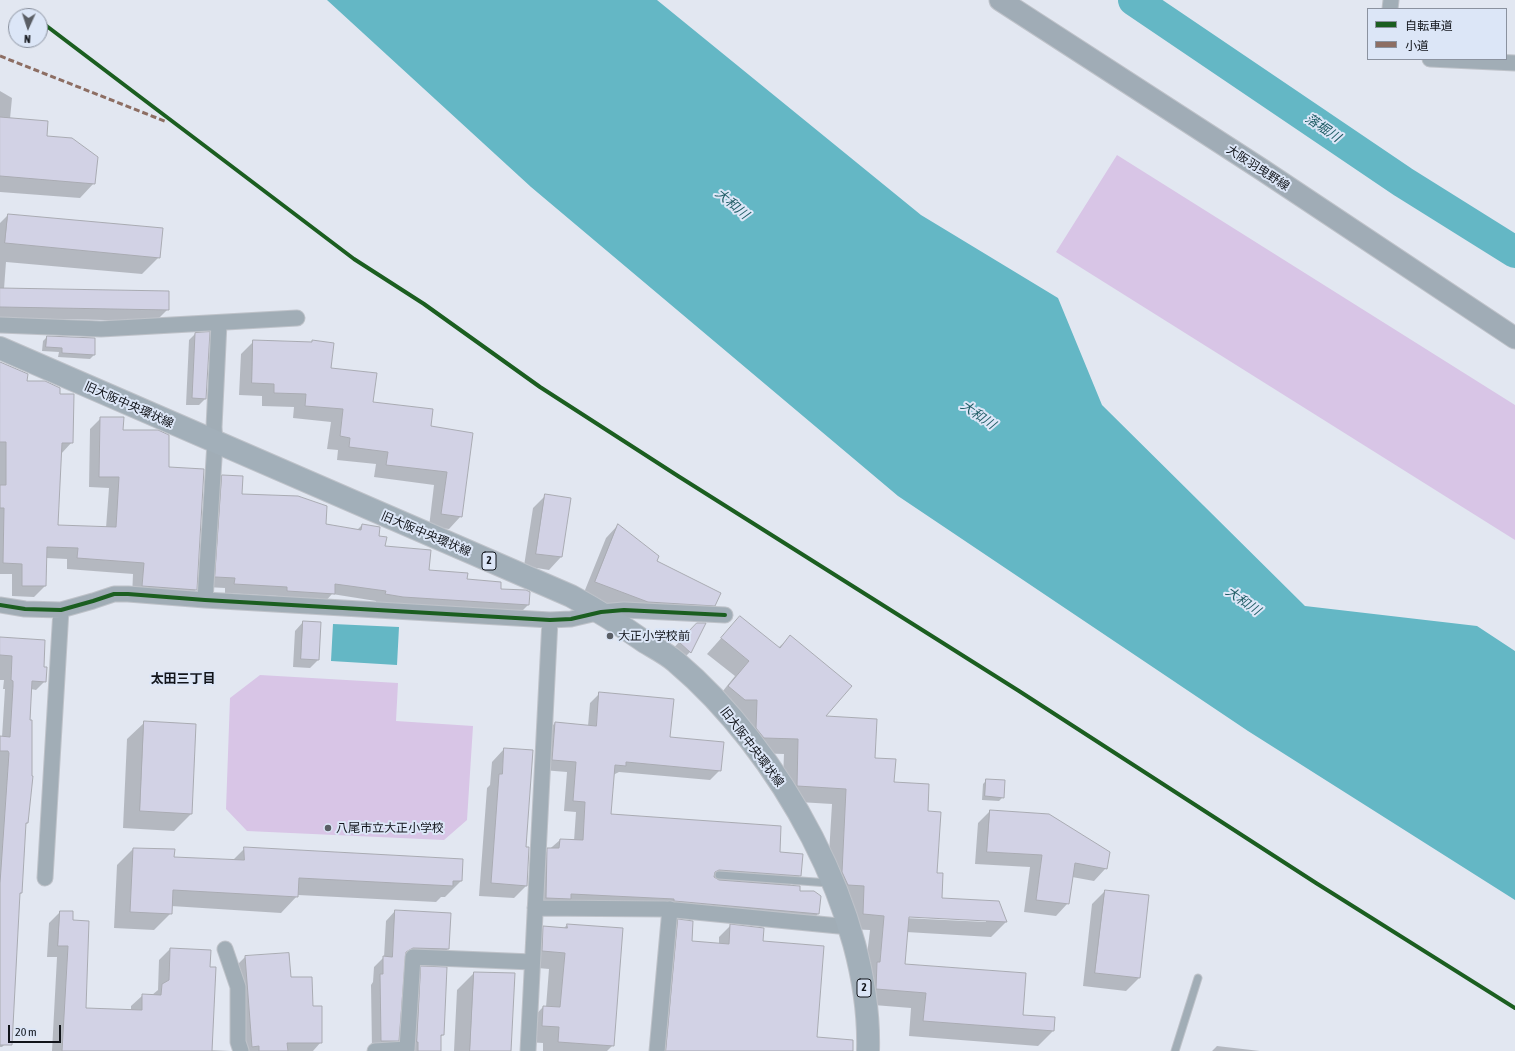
<!DOCTYPE html>
<html>
<head>
<meta charset="utf-8">
<style>
	body { margin:0 }
	#map { position:relative; width:1515px; height:1051px; overflow:hidden; background:#e2e7f1; font-family:"Asap Condensed","Noto Sans JP",sans-serif }
	canvas { display:block }
	.legend { position:absolute; left:1367px; top:8px; width:140px; height:52px; box-sizing:border-box; background:#dce6f7; border:1px solid #8b929f; margin:0; padding:5px 7px; list-style:none; font-size:12px; color:#11141a }
	.legend li { display:flex; align-items:center; gap:8px; height:20px }
	.legend b { width:20px; border:1px solid #8b929f }
	.north { position:absolute; left:8px; top:8px; width:40px; height:40px; box-sizing:border-box; background:#dce6f7; border:1px solid #8b929f; border-radius:50%; rotate:183deg; font-size:11px; font-weight:700; line-height:16px; text-align:center; color:#11141a }
	.north::after { content:''; display:block; margin:auto; width:14px; height:18px; background:#5a5e65; clip-path:polygon(50% 0,100% 100%,50% 72%,0 100%) }
	.scale { position:absolute; left:8px; top:1025px; width:53px; height:18px; box-sizing:border-box; border:2px solid #11141a; border-top:0; padding-left:5px; font-size:12px; line-height:14px; white-space:nowrap; color:#11141a; -webkit-text-stroke:3px #dce6f7; paint-order:stroke }
</style>
</head>
<body>
<div id="map">
<canvas width="1515" height="1051"></canvas>
<ul class="legend">
<li><b style="height:5px;background:#1b5e20"></b>自転車道</li>
<li><b style="height:5px;background:#8d6e63"></b>小道</li>
</ul>
<div class="north">N</div>
<div class="scale">20 m</div>
</div>
<script>
const c = document.querySelector('canvas').getContext('2d');
c.lineJoin = 'round';
function fill(path, color) { c.fillStyle = color; c.fill(path, 'evenodd'); }
function strokePath(path, color, width, dash) { c.strokeStyle = color; c.lineWidth = width; c.lineCap = dash ? 'butt' : 'round'; c.setLineDash(dash || []); c.stroke(path); }
function drawText(font, color, halo, rows, align = 'center') {
  c.font = font + ' "Asap Condensed","Noto Sans JP",sans-serif'; c.lineWidth = 4; c.setLineDash([]); c.textBaseline = 'middle'; c.strokeStyle = halo; c.fillStyle = color; for (const [text, x, y, turn = 0] of rows) {
    c.save(); c.translate(x, y); c.rotate((+turn || 0) * Math.PI / 180); c.textAlign = isNaN(turn) ? turn : align; if (halo) c.strokeText(text, 0, 0); c.fillText(text, 0, 0); c.restore();
  }
}
const green = new Path2D(`
	M 1117,155 L 1515,405 L 1515,540 L 1056,252 Z
	M 260,675 L 398,683 L 396,721 L 473,726 L 467,820 L 444,840 L 247,831 L 226,809 L 230,698 Z`);
const water = new Path2D(`
	M 327,0 L 657,0 L 921,215 L 1058,298 L 1102,405 L 1305,606 L 1477,626 L 1515,651 L 1515,900 L 1248,731 L 898,496 L 531,187 Z
	M 333,624 L 399,627 L 397,665 L 331,661 Z`);
const shadow = new Path2D(`
	M 0,91 L 12,98 L 10,119 L 46,137 L 94,183 L 80,198 L 0,192 Z
	M 8,215 L 159,257 L 142,274 L 6,262 L 4,289 L 168,309 L 156,321 L 0,318 L 0,223 Z
	M 195,334 L 205,399 L 199,405 L 186,405 L 189,340 Z
	M 47,337 L 94,355 L 90,359 L 58,357 L 59,352 L 42,351 L 43,341 Z
	M 312,341 L 330,369 L 372,403 L 429,427 L 472,434 L 461,516 L 449,529 L 429,527 L 434,485 L 374,477 L 376,464 L 337,460 L 338,450 L 327,449 L 331,422 L 293,418 L 294,407 L 262,406 L 262,396 L 239,395 L 241,354 L 253,342 L 311,343 Z
	M 0,362 L 26,382 L 59,395 L 72,442 L 61,454 L 57,526 L 106,528 L 109,488 L 89,487 L 90,429 L 101,418 L 122,431 L 168,468 L 196,590 L 185,601 L 132,597 L 133,574 L 67,569 L 67,559 L 46,558 L 45,586 L 34,597 L 12,596 L 12,574 L 0,574 Z
	M 222,476 L 241,495 L 325,525 L 357,530 L 362,525 L 378,537 L 384,547 L 428,571 L 500,590 L 528,605 L 518,615 L 376,604 L 376,601 L 332,594 L 324,603 L 277,601 L 278,596 L 225,593 L 225,588 L 206,587 L 212,486 Z
	M 546,495 L 561,557 L 549,570 L 524,566 L 533,508 Z
	M 618,525 L 656,561 L 714,605 L 701,618 L 634,615 L 583,595 L 606,538 Z
	M 740,617 L 778,648 L 790,637 L 824,717 L 874,759 L 893,783 L 927,812 L 941,899 L 998,902 L 1006,922 L 991,937 L 906,932 L 904,965 L 1022,1015 L 1053,1031 L 1038,1046 L 909,1036 L 911,1008 L 861,1004 L 870,930 L 848,929 L 827,887 L 832,804 L 782,801 L 784,754 L 749,753 L 714,702 L 735,676 L 707,654 ZM 904,916 L 986,920 L 986,922 L 904,918 Z
	M 303,622 L 319,659 L 310,668 L 293,667 L 295,631 Z
	M 688,632 L 690,652 L 682,660 L 671,651 Z
	M 0,638 L 42,668 L 45,681 L 36,690 L 31,689 L 27,823 L 25,825 L 21,893 L 18,896 L 11,1038 L 2,1047 L 0,1047 L 0,737 L 2,737 L 5,689 L 3,689 L 4,680 L 0,680 Z
	M 600,693 L 720,770 L 710,780 L 619,772 L 613,775 L 610,815 L 778,853 L 800,876 L 789,886 L 799,892 L 818,914 L 808,924 L 537,908 L 538,859 L 560,840 L 574,841 L 576,812 L 564,811 L 567,772 L 542,770 L 545,733 L 555,723 L 588,726 L 590,703 Z
	M 145,722 L 191,814 L 174,831 L 123,828 L 127,739 Z
	M 504,749 L 525,847 L 526,886 L 514,898 L 479,896 L 487,788 L 490,785 L 492,762 Z
	M 987,780 L 1003,797 L 999,801 L 982,800 L 983,784 Z
	M 990,811 L 1106,868 L 1094,881 L 1072,877 L 1068,903 L 1056,916 L 1024,912 L 1030,867 L 975,864 L 978,823 Z
	M 245,848 L 461,881 L 445,897 L 441,897 L 436,902 L 298,895 L 281,913 L 171,906 L 171,913 L 154,930 L 114,928 L 117,865 L 133,849 L 173,858 L 232,861 Z
	M 1105,891 L 1139,978 L 1126,991 L 1083,986 L 1092,904 Z
	M 395,911 L 450,914 L 448,949 L 438,959 L 404,957 L 398,1040 L 388,1050 L 372,1050 L 371,985 L 373,982 L 374,967 L 384,957 L 386,921 Z
	M 60,912 L 72,921 L 85,1009 L 131,1010 L 131,1006 L 143,995 L 152,995 L 158,990 L 159,960 L 170,949 L 209,968 L 211,1050 L 231,1051 L 52,1051 L 57,957 L 47,957 L 49,923 Z
	M 678,920 L 691,942 L 719,944 L 719,937 L 731,925 L 762,942 L 816,1038 L 828,1051 L 656,1051 L 667,932 Z
	M 567,925 L 613,1045 L 607,1051 L 543,1051 L 543,1043 L 526,1042 L 527,1024 L 543,1007 L 546,1007 L 549,969 L 526,967 L 528,943 L 544,927 L 563,929 Z
	M 245,957 L 290,978 L 312,1007 L 321,1042 L 313,1051 L 236,1051 L 230,972 Z
	M 422,967 L 443,1035 L 440,1037 L 440,1051 L 410,1051 L 414,975 Z
	M 474,973 L 510,1051 L 454,1051 L 457,990 Z
	M 1217,1046 L 1260,1051 L 1212,1051 Z`);
const river = new Path2D(`
	M 1134,0 L 1403,182 L 1515,252`);
const building = new Path2D(`
	M 0,117 L 48,121 L 47,136 L 72,138 L 98,157 L 95,184 L 0,176 Z
	M 8,214 L 163,228 L 160,258 L 5,243 Z
	M 0,288 L 169,291 L 169,310 L 0,307 Z
	M 210,332 L 206,399 L 192,398 L 195,333 Z
	M 47,336 L 95,338 L 95,355 L 62,353 L 62,348 L 46,347 Z
	M 253,340 L 312,342 L 312,340 L 334,343 L 331,368 L 377,373 L 373,402 L 433,409 L 431,426 L 473,433 L 462,517 L 441,514 L 447,472 L 386,465 L 388,452 L 349,447 L 350,438 L 340,436 L 343,409 L 305,406 L 306,394 L 274,393 L 274,384 L 252,383 Z
	M 0,362 L 28,374 L 27,381 L 45,381 L 60,388 L 60,394 L 74,394 L 73,443 L 62,443 L 58,525 L 116,527 L 119,477 L 99,477 L 100,417 L 124,417 L 123,430 L 158,430 L 169,435 L 169,467 L 204,469 L 197,590 L 142,586 L 144,563 L 77,558 L 78,548 L 47,547 L 46,586 L 22,586 L 22,564 L 3,563 L 4,508 L 0,508 L 0,485 L 6,485 L 6,442 L 0,442 Z
	M 222,475 L 243,476 L 242,494 L 298,496 L 327,506 L 326,524 L 361,530 L 362,524 L 380,527 L 379,536 L 387,537 L 385,546 L 431,550 L 429,570 L 468,573 L 467,579 L 501,582 L 501,589 L 526,590 L 530,592 L 529,605 L 403,597 L 385,594 L 386,591 L 335,584 L 335,594 L 287,591 L 287,587 L 234,584 L 235,578 L 215,577 Z
	M 545,494 L 571,498 L 562,557 L 536,554 Z
	M 618,524 L 659,556 L 657,561 L 721,593 L 715,606 L 648,602 L 595,582 Z
	M 740,616 L 780,648 L 790,635 L 852,686 L 826,716 L 877,719 L 875,758 L 896,759 L 894,782 L 929,784 L 928,811 L 941,812 L 937,873 L 943,873 L 942,898 L 999,901 L 1007,922 L 909,917 L 905,964 L 1026,973 L 1023,1015 L 1055,1017 L 1054,1031 L 923,1021 L 926,993 L 876,989 L 877,962 L 880,962 L 884,916 L 863,914 L 864,886 L 848,885 L 842,872 L 846,789 L 797,786 L 798,739 L 764,738 L 756,728 L 757,700 L 745,700 L 728,686 L 749,661 L 721,638 Z
	M 303,621 L 321,622 L 319,660 L 301,659 Z
	M 697,623 L 706,623 L 691,653 L 679,642 Z
	M 0,637 L 45,640 L 44,667 L 47,667 L 46,682 L 32,681 L 30,720 L 32,720 L 32,776 L 33,776 L 28,823 L 26,823 L 22,893 L 20,893 L 12,1045 L 0,1045 L 0,883 L 9,753 L 8,751 L 0,751 L 0,736 L 10,737 L 13,686 L 13,681 L 11,680 L 12,656 L 0,655 Z
	M 599,692 L 674,699 L 670,737 L 724,742 L 721,771 L 626,762 L 626,766 L 615,765 L 611,814 L 781,826 L 780,852 L 803,854 L 801,876 L 719,870 L 715,872 L 714,877 L 719,880 L 800,886 L 800,891 L 814,891 L 821,896 L 819,914 L 674,901 L 674,899 L 571,894 L 571,899 L 546,898 L 547,848 L 559,848 L 560,839 L 583,840 L 585,802 L 573,801 L 576,762 L 552,760 L 555,722 L 596,726 Z
	M 144,721 L 196,724 L 192,814 L 140,811 Z
	M 504,748 L 533,750 L 526,847 L 529,847 L 527,886 L 491,883 L 499,774 L 502,774 Z
	M 986,779 L 1005,780 L 1004,798 L 985,796 Z
	M 990,810 L 1049,814 L 1110,852 L 1107,869 L 1075,863 L 1069,904 L 1036,900 L 1042,855 L 987,852 Z
	M 244,847 L 463,859 L 462,881 L 453,881 L 453,886 L 299,878 L 298,897 L 173,890 L 172,914 L 130,912 L 133,848 L 175,849 L 174,857 L 244,860 Z
	M 1105,890 L 1149,895 L 1140,978 L 1095,973 Z
	M 395,910 L 451,913 L 449,949 L 413,948 L 406,952 L 399,1041 L 381,1041 L 380,974 L 383,974 L 383,956 L 392,957 Z
	M 60,911 L 73,911 L 73,920 L 89,921 L 86,1008 L 142,1010 L 142,994 L 161,995 L 162,984 L 169,980 L 170,948 L 211,950 L 210,967 L 216,967 L 212,1051 L 62,1051 L 68,946 L 58,946 Z
	M 678,919 L 693,921 L 692,941 L 729,944 L 730,924 L 764,928 L 763,941 L 824,946 L 817,1037 L 853,1040 L 853,1051 L 666,1051 Z
	M 567,924 L 623,928 L 614,1046 L 558,1042 L 559,1027 L 542,1026 L 543,1006 L 560,1007 L 565,953 L 542,951 L 543,926 L 567,928 Z
	M 289,953 L 291,977 L 312,977 L 313,1006 L 322,1006 L 322,1043 L 287,1043 L 288,1051 L 259,1051 L 259,1046 L 252,1047 L 245,956 Z
	M 421,966 L 447,967 L 444,1035 L 441,1035 L 441,1051 L 418,1051 L 418,1042 L 417,1042 Z
	M 474,972 L 515,973 L 511,1051 L 470,1051 Z`);
const lane = new Path2D(`
	M 719,875 L 829,883
	M 1175,1051 L 1198,978`);
const street = new Path2D(`
	M 1390,9 L 1391,0
	M 1430,59 L 1515,63
	M 0,325 L 101,329 L 297,318
	M 205,600 L 215,443 L 214,427 L 219,323
	M 0,605 L 25,609 L 61,610 L 93,601 L 114,594 L 128,594 L 205,600 L 550,620 L 571,619 L 601,612 L 624,610 L 725,615
	M 45,878 L 61,610
	M 535,908 L 665,909 L 849,927
	M 225,949 L 238,987 L 238,1042 L 241,1051
	M 375,1051 L 407,1049 L 413,957 L 532,962
	M 528,1051 L 550,620
	M 657,1051 L 670,909`);
const secondary = new Path2D(`
	M 1000,0 L 1261,169 L 1515,338`);
const primary = new Path2D(`
	M 0,348 L 571,596 C 597,610 621,625 645,642 C 655,648 667,654 676,662 C 779,749 872,913 868,1051`);
const quiet = new Path2D(`
	M 0,56 L 167,122`);
const cycleway = new Path2D(`
	M 40,21 L 354,259 L 424,304 L 540,387 L 678,476 L 1019,691 L 1316,883 L 1515,1008
	M 0,605 L 25,609 L 61,610 L 93,601 L 114,594 L 128,594 L 205,600 L 550,620 L 571,619 L 601,612 L 624,610 L 725,615`);
const markers = [
	[610,636,4,"#5a5e65"],
	[328,828,4,"#5a5e65"]
];
const shields = [
	[489,561,14],
	[864,988,14]
];
const shieldNames = [
	["2",489,561],
	["2",864,988]
];
const streetNames = [
	["大阪羽曳野線",1258,168,33],
	["旧大阪中央環状線",129,405,24],
	["旧大阪中央環状線",426,534,23],
	["旧大阪中央環状線",752,747,53]
];
const poiNames = [
	["大正小学校前",618,636],
	["八尾市立大正小学校",336,828]
];
const waterNames = [
	["落堀川",1323,128,34],
	["大和川",732,204,40],
	["大和川",978,415,35],
	["大和川",1243,601,35]
];
const neighbourhoodNames = [
	["太田三丁目",183,679]
];
fill(green, '#d8c5e6');
fill(water, '#64b7c5');
fill(shadow, '#0003');
strokePath(river, '#64b7c5', 32);
fill(building, '#d2d2e5');
strokePath(building, '#a9abb2', 1);
strokePath(lane, '#bec2c9', 9);
strokePath(street, '#bec2c9', 17);
strokePath(secondary, '#bec2c9', 23);
strokePath(primary, '#bec2c9', 24);
strokePath(lane, '#a1adb6', 7);
strokePath(street, '#a1adb6', 15);
strokePath(secondary, '#a0acb6', 21);
strokePath(primary, '#a2afb9', 22);
strokePath(quiet, '#8d6e63', 3, [6, 3]);
strokePath(cycleway, '#1b5e20', 4);
for (const [x, y, r, color] of markers) { const dot = new Path2D(); dot.arc(x, y, r, 0, 2 * Math.PI); c.fillStyle = color; c.fill(dot); strokePath(dot, '#dce6f7', 1.5); }
for (const [x, y, w] of shields) { const box = new Path2D(); box.roundRect(x - w / 2, y - 9, w, 18, 3); c.fillStyle = '#dce6f7'; c.fill(box); strokePath(box, '#11141a', 1); }
drawText('bold 11px', '#11141a', null, shieldNames);
drawText('12px', '#11141a', '#dce6f7', streetNames);
drawText('12px', '#11141a', '#dce6f7', poiNames, 'left');
drawText('italic 13px', '#215d66', '#dce6f7', waterNames);
drawText('bold 13px', '#11141a', '#dce6f7', neighbourhoodNames);
</script>
</body>
</html>
